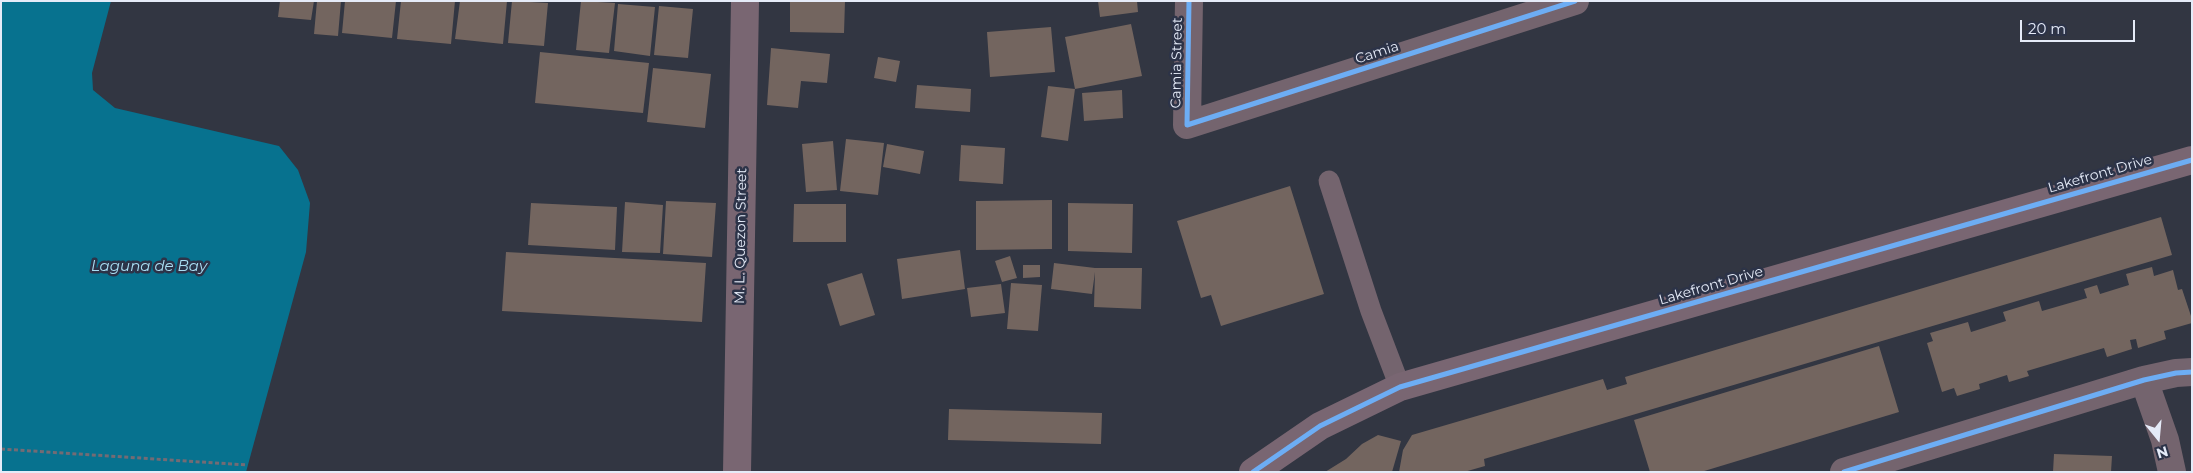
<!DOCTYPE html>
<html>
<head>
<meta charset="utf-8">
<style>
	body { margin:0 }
	#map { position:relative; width:2193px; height:473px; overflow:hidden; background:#323642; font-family:Montserrat,sans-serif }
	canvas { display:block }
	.frame { position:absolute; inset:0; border:2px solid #e5ebf8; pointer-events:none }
	.north { position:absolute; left:2133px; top:413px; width:50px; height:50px; -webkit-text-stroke:4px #2c3348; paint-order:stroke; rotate:163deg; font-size:14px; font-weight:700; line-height:20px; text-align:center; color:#e5ebf8 }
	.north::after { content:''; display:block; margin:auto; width:18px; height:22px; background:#e5ebf8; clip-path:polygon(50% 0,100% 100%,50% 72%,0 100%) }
	.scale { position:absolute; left:2020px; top:20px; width:115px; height:22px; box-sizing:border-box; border:2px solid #e5ebf8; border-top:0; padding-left:6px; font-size:15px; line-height:18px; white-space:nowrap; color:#e5ebf8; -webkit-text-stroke:4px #2c3348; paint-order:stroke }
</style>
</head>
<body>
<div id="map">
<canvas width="2193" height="473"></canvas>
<div class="frame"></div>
<div class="north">N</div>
<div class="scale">20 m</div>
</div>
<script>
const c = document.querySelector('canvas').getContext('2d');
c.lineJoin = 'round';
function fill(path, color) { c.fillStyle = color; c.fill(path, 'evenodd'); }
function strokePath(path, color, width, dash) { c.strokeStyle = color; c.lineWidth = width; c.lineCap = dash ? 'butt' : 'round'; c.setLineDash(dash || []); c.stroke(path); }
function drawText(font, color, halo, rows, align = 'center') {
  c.font = font + ' Montserrat,sans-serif'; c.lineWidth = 5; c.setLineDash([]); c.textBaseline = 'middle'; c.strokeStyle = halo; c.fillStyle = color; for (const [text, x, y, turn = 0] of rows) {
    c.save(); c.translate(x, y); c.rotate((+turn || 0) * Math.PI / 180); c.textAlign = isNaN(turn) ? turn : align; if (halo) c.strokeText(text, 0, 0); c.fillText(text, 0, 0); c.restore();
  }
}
const water = new Path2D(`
	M 1,1 L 111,1 L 92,73 L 93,90 L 115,108 L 279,146 L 298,170 L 310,203 L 306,252 L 246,472 L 1,472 Z`);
const building = new Path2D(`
	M 280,1 L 314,1 L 311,20 L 278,17 Z
	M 317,1 L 341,1 L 338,36 L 314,34 Z
	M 345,1 L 396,1 L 392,38 L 342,33 Z
	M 401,1 L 455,1 L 451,44 L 397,39 Z
	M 460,1 L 507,1 L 503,44 L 455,39 Z
	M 512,1 L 548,3 L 544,46 L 508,43 Z
	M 581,1 L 615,3 L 609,53 L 576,50 Z
	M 790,1 L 845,1 L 844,33 L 790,32 Z
	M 1098,1 L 1137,1 L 1138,12 L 1100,17 Z
	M 618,4 L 655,7 L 650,56 L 614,51 Z
	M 659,6 L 693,9 L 688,58 L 654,55 Z
	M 1131,24 L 1142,76 L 1075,89 L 1065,37 Z
	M 1051,27 L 1055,72 L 990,77 L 987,32 Z
	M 771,48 L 830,54 L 827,83 L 801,81 L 798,108 L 767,105 Z
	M 540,52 L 649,63 L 643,113 L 535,103 Z
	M 878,57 L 900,61 L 896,82 L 874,78 Z
	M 653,68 L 711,74 L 705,128 L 647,122 Z
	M 917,85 L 971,89 L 970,112 L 915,108 Z
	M 1048,86 L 1075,89 L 1068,141 L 1041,137 Z
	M 1122,90 L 1123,118 L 1084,121 L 1082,93 Z
	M 846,139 L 884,143 L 878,195 L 840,191 Z
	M 833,141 L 837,190 L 806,192 L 802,144 Z
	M 887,144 L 924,151 L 920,174 L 883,167 Z
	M 961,145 L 1005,148 L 1003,184 L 959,181 Z
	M 1290,186 L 1324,294 L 1221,326 L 1211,295 L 1201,298 L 1177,221 Z
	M 1052,200 L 1052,249 L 976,250 L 976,201 Z
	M 666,201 L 716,203 L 712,257 L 663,254 Z
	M 625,202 L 663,205 L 660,253 L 622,252 Z
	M 531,203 L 617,207 L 615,250 L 528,245 Z
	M 1068,203 L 1133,204 L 1132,253 L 1068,251 Z
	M 794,204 L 846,204 L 846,242 L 793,242 Z
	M 2161,217 L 2172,255 L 1484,459 L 1485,466 L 1464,472 L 1399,472 L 1403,450 L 1412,435 L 1603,379 L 1607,390 L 1627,384 L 1625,377 Z
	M 960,250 L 965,289 L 902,299 L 897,259 Z
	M 506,252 L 706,263 L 702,322 L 502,311 Z
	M 1010,256 L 1017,278 L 1002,282 L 995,261 Z
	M 1054,263 L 1095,268 L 1142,268 L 1141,309 L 1094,307 L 1095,272 L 1092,294 L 1051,289 Z
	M 1023,265 L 1040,265 L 1040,277 L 1023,278 Z
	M 2152,267 L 2154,276 L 2173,270 L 2178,290 L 2182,289 L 2192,319 L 2192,323 L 2164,331 L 2166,339 L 2138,348 L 2136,339 L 2130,340 L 2132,349 L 2107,357 L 2104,348 L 2027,371 L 2029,376 L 2009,382 L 2007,375 L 1979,384 L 1980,389 L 1957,396 L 1954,388 L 1942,392 L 1927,343 L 1933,341 L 1930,333 L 1968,322 L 1971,332 L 2006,321 L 2003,312 L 2039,301 L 2042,311 L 2087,298 L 2084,289 L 2097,285 L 2100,294 L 2129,285 L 2126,274 Z
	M 862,273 L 875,315 L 840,326 L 827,284 Z
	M 1011,283 L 1042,285 L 1038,331 L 1007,329 Z
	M 1001,284 L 1005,313 L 971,317 L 967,288 Z
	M 1879,346 L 1899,412 L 1701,472 L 1650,472 L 1634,420 Z
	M 949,409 L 1102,413 L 1101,444 L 948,440 Z
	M 1378,435 L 1401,441 L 1392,472 L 1325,472 L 1346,459 L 1362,444 Z
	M 2054,454 L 2112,456 L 2111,472 L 2053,472 Z`);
const path = new Path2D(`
	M 1,449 L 247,465`);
const lane = new Path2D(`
	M 1329,181 L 1371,311 L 1400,387`);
const street = new Path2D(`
	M 1189,1 L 1187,125 L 1575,1
	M 2144,380 L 2165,440 L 2172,472
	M 1844,472 L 2144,380 L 2176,373 L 2192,372`);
const secondary = new Path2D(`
	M 737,472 L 745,1
	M 1253,472 L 1320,426 L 1400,387 L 2192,160`);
const cycleway = new Path2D(`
	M 1189,1 L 1187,125 L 1575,1
	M 1253,472 L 1320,426 L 1400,387 L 2192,160
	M 1844,472 L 2144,380 L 2176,373 L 2192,372`);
const streetNames = [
	["Camia",1377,53,-18],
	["Camia Street",1177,63,-89],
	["Lakefront Drive",2100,174,-16],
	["M. L. Quezon Street",741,236,-89],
	["Lakefront Drive",1711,286,-16]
];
const waterNames = [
	["Laguna de Bay",149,267]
];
fill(water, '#07728f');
fill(building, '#73655f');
strokePath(path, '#746b74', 3, [4, 2.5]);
strokePath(lane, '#74646e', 21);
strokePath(street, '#74646e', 28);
strokePath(secondary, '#796672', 28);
strokePath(cycleway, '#6dadf4', 5);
drawText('14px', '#e5ebf8', '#2c3348', streetNames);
drawText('italic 15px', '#a9def3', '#2c3348', waterNames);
</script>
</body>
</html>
